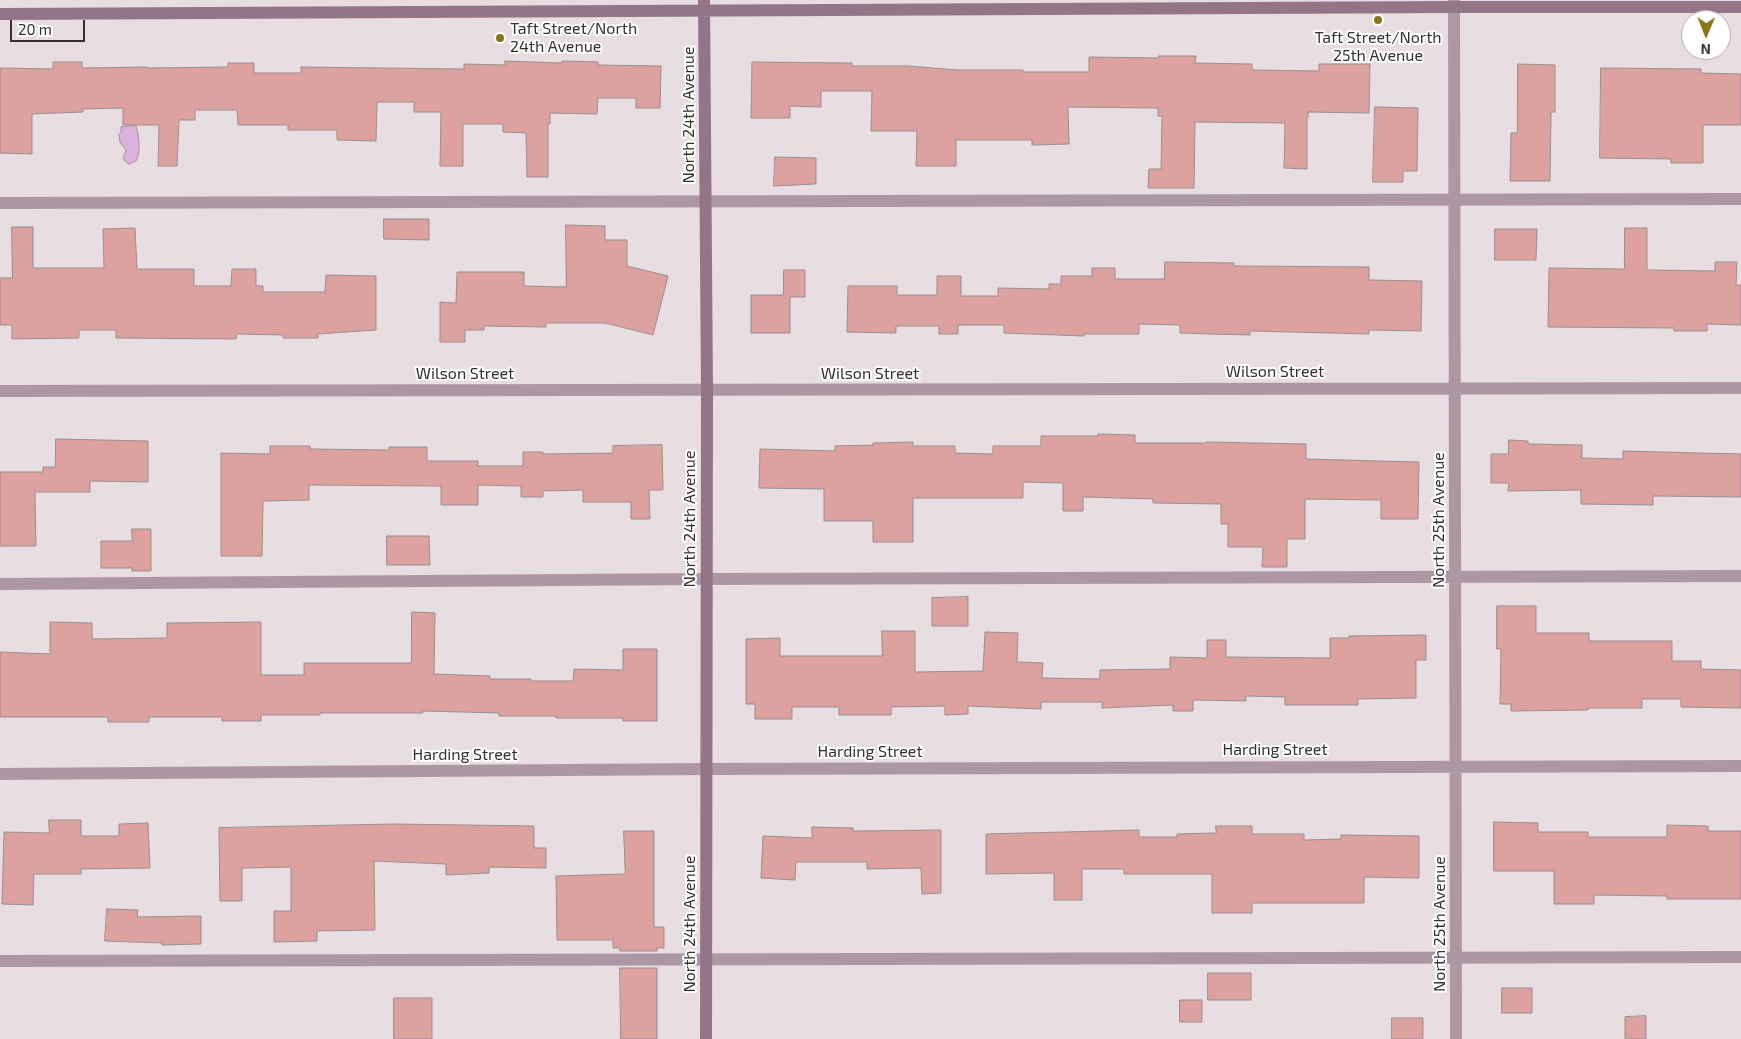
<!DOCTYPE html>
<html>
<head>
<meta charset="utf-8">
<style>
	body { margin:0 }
	#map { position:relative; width:1741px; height:1039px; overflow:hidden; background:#e8dde0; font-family:"Exo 2",sans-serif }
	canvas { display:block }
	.north { position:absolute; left:1681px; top:10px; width:50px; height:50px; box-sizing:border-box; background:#fff; border:1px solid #aeadad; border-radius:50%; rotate:181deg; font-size:14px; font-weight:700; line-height:20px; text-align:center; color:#353132 }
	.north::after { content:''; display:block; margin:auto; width:18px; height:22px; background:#8b7417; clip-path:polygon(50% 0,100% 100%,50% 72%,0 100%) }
	.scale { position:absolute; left:10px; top:20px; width:75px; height:22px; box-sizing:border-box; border:2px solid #353132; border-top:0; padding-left:6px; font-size:15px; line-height:18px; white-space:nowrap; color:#353132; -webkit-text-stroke:4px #fff; paint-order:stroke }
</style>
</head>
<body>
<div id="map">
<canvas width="1741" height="1039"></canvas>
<div class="north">N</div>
<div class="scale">20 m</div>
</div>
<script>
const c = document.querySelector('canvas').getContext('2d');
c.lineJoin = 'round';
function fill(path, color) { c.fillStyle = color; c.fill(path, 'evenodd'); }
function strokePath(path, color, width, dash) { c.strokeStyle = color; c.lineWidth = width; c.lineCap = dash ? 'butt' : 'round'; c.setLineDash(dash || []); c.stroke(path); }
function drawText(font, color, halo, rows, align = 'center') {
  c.font = font + ' "Exo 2",sans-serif'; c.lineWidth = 4; c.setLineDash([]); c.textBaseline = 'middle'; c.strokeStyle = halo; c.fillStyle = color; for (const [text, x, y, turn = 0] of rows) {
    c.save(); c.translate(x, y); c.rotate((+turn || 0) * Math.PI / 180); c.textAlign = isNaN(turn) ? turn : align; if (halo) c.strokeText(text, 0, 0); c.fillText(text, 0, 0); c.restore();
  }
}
const water = new Path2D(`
	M 136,126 C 139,135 141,153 136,161 L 129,164 L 125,161 L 123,158 L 126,150 L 120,142 L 119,134 L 121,133 L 121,127 Z`);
const building = new Path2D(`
	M 1159,56 L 1196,56 L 1195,63 L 1252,64 L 1252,70 L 1319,71 L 1319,64 L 1370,64 L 1369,113 L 1308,112 L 1308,118 L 1307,118 L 1307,169 L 1284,168 L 1285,123 L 1195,122 L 1194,188 L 1148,188 L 1149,169 L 1161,169 L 1162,116 L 1158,116 L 1158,108 L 1068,107 L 1069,144 L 1032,145 L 1032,140 L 956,140 L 956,166 L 916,166 L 917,131 L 871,131 L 872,91 L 821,91 L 821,107 L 790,106 L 790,118 L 751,118 L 752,62 L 852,63 L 852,66 L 908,66 L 958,70 L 1023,70 L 1023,72 L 1089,72 L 1089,57 L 1159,58 Z
	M 505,61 L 562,63 L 562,61 L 598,62 L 598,65 L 661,66 L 660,108 L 636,108 L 636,98 L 598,98 L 597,114 L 550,113 L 550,124 L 548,124 L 548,177 L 527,177 L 526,133 L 503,132 L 503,124 L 463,124 L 463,166 L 440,166 L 441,112 L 414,112 L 414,102 L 377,102 L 376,141 L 337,140 L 337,130 L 288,130 L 288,125 L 238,125 L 237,110 L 195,110 L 195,120 L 179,120 L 177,166 L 158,166 L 159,125 L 123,125 L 123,108 L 83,109 L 83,112 L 32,114 L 32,154 L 0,153 L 0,68 L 53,69 L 53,62 L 82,62 L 82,68 L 147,67 L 147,68 L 228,67 L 228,63 L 254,63 L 254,73 L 301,73 L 301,67 L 464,69 L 464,64 L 505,65 Z
	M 1518,64 L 1555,65 L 1555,112 L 1551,112 L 1550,181 L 1510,181 L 1511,133 L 1517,133 Z
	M 1601,68 L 1701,69 L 1701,73 L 1741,74 L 1741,125 L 1703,125 L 1703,163 L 1671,163 L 1671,159 L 1600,158 Z
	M 1375,107 L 1418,108 L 1417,171 L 1403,171 L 1403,182 L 1373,182 Z
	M 775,157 L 816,158 L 816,184 L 774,186 Z
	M 384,219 L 429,219 L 429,240 L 384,239 Z
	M 566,225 L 605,226 L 605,240 L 627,240 L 627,266 L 668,276 L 653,335 L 605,323 L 546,323 L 546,327 L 484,326 L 484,330 L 465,330 L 465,342 L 440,342 L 440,302 L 456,303 L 457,272 L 524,272 L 524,286 L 566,287 Z
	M 12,227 L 33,227 L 33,268 L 104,268 L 103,229 L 135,228 L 137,269 L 194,269 L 194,286 L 231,286 L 232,269 L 256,269 L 256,286 L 263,286 L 263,292 L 325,292 L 326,275 L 376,276 L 376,330 L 318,334 L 318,338 L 283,338 L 283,335 L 237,334 L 236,339 L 116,338 L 116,330 L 79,330 L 79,338 L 12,339 L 12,325 L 0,325 L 0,278 L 12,278 Z
	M 1625,228 L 1647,228 L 1647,270 L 1715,271 L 1715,262 L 1737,262 L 1736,285 L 1741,285 L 1741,325 L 1707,324 L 1707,331 L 1674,331 L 1674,328 L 1548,327 L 1549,268 L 1624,269 Z
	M 1495,229 L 1537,229 L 1536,260 L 1495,260 Z
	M 1165,262 L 1234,263 L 1234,266 L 1369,267 L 1369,280 L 1422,281 L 1421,331 L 1369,330 L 1369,334 L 1250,331 L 1250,335 L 1210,334 L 1180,333 L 1180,325 L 1139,324 L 1139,334 L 1084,334 L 1084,336 L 1004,333 L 1004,325 L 961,325 L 958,326 L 958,334 L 939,334 L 939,326 L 896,326 L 896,333 L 847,332 L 848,286 L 897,286 L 897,295 L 937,295 L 937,276 L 961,276 L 961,296 L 998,296 L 998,288 L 1049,289 L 1049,284 L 1061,284 L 1061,276 L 1092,276 L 1092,268 L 1115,268 L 1115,279 L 1164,279 Z
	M 784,270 L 805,270 L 805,297 L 790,297 L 790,333 L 751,333 L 751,295 L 783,295 Z
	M 1098,434 L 1135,435 L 1135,443 L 1206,443 L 1206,442 L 1306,444 L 1306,459 L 1419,462 L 1418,519 L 1381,519 L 1381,500 L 1305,499 L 1305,539 L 1287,539 L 1287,567 L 1262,567 L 1263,547 L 1228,547 L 1228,524 L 1221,524 L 1221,504 L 1153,503 L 1153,499 L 1083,497 L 1083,511 L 1063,511 L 1063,483 L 1023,482 L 1023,498 L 913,498 L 913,542 L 873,542 L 873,521 L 824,521 L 824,489 L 759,488 L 760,449 L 835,451 L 835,446 L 873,445 L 873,443 L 913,442 L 913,446 L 955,446 L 955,453 L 993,454 L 993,446 L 1041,446 L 1041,436 L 1098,436 Z
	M 56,439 L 148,441 L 148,482 L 90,481 L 90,492 L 35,492 L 36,546 L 0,546 L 0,472 L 43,472 L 43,467 L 55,467 Z
	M 1509,440 L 1528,441 L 1528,444 L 1582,445 L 1582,458 L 1623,459 L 1623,451 L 1741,454 L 1741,497 L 1653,496 L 1653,505 L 1581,504 L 1581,490 L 1508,491 L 1509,483 L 1491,483 L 1491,454 L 1508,454 Z
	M 662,445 L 663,490 L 649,490 L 650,519 L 631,519 L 631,502 L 583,502 L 583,490 L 543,491 L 543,497 L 521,497 L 521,486 L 478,485 L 478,505 L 441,505 L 441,486 L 309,485 L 309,500 L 263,501 L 262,556 L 221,556 L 221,453 L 270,454 L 270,446 L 310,446 L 310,449 L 389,450 L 389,447 L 427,447 L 427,461 L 478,461 L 478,466 L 523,466 L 523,452 L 543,452 L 543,454 L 613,453 L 613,446 Z
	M 132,529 L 151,529 L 151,571 L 132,571 L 132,568 L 101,568 L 101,541 L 132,541 Z
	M 387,536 L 429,536 L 430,565 L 387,565 Z
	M 968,597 L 968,626 L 932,626 L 932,598 Z
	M 1497,606 L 1536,606 L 1536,633 L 1589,633 L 1589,641 L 1672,641 L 1672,661 L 1701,661 L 1701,669 L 1741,670 L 1741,708 L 1681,707 L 1681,699 L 1642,699 L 1642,708 L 1588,708 L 1588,710 L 1511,711 L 1511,704 L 1500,704 L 1501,649 L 1497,649 Z
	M 412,612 L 435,613 L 434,674 L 490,676 L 490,679 L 531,679 L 531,681 L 573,681 L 574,669 L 623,670 L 623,649 L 657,649 L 657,721 L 623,721 L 623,718 L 556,718 L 556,716 L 499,716 L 499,713 L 423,711 L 423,713 L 320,713 L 320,715 L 261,715 L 261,721 L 222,721 L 222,717 L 149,717 L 149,722 L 108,722 L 108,717 L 0,717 L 0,652 L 50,654 L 50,622 L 92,623 L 92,639 L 167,638 L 167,623 L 261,622 L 261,675 L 304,675 L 304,663 L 411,663 Z
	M 882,631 L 915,631 L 915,672 L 983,671 L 985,632 L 1018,633 L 1017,662 L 1043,663 L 1042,678 L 1100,679 L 1100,670 L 1170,669 L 1170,657 L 1207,658 L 1207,640 L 1226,640 L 1226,657 L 1330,658 L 1330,638 L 1349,638 L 1349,636 L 1426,635 L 1426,660 L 1416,660 L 1416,698 L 1358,699 L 1358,705 L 1285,705 L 1285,697 L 1246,696 L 1246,701 L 1193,700 L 1193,711 L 1173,711 L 1173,705 L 1102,708 L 1102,702 L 1041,702 L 1041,709 L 968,706 L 968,714 L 945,715 L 945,706 L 891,707 L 891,715 L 839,715 L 839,707 L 792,707 L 792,719 L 755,719 L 755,704 L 746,704 L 746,639 L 780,638 L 780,656 L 882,656 Z
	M 49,820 L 81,820 L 81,836 L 119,836 L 119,824 L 148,823 L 150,868 L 81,869 L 81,874 L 34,874 L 33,905 L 2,904 L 4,832 L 49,833 Z
	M 1494,822 L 1538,823 L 1538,832 L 1588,832 L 1588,837 L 1667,837 L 1667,825 L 1708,826 L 1708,831 L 1741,831 L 1741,899 L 1667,899 L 1667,896 L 1594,895 L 1594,904 L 1554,904 L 1554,871 L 1494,871 Z
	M 394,824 L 534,826 L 534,848 L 546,848 L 546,868 L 489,867 L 489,873 L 446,875 L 446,864 L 374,861 L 375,930 L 317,931 L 317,941 L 274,942 L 274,911 L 291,911 L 291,867 L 242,868 L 242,901 L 220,901 L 219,828 Z
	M 1216,826 L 1252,826 L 1252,834 L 1304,834 L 1304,840 L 1341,839 L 1341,835 L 1419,836 L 1419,878 L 1364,877 L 1364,903 L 1252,903 L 1252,913 L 1212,913 L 1212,874 L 1124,874 L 1124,869 L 1082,869 L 1082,900 L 1054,900 L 1054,873 L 986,874 L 986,834 L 1139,830 L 1139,837 L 1177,837 L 1177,834 L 1216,833 Z
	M 812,827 L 853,828 L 853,831 L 941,830 L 941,893 L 922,894 L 921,868 L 867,869 L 867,862 L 796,862 L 795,880 L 761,878 L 763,836 L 812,838 Z
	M 624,831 L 654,831 L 654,927 L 664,927 L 664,948 L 657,948 L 657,951 L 620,951 L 620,948 L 613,948 L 613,940 L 557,940 L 556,876 L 625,874 Z
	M 107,909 L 138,910 L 137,917 L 201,916 L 201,944 L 162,945 L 162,943 L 105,941 Z
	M 620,968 L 657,968 L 657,1039 L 621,1039 Z
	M 1208,973 L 1251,973 L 1251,1000 L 1208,1000 Z
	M 1502,988 L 1532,988 L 1532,1013 L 1502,1013 Z
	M 394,998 L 432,998 L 432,1039 L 394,1039 Z
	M 1180,1000 L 1202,1000 L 1202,1022 L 1180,1022 Z
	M 1646,1016 L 1646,1039 L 1625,1039 L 1625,1017 Z
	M 1392,1018 L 1423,1018 L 1423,1039 L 1392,1039 Z`);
const lane = new Path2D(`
	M 0,203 L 1741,199
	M 0,584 L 707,579 L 1741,576
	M 0,961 L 1741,957`);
const street = new Path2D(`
	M 1454,0 L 1456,1039
	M 0,391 L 1741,388
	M 0,774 L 706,769 L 1741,766`);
const secondary = new Path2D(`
	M 704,0 L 707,390 L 706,1039
	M 0,14 L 1454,7 L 1741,7`);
const markers = [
	[1378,20,5,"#8b7417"],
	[500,38,5,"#8b7417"]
];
const poiNames = [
	["Taft Street/North",510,29],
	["24th Avenue",510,47],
	["Taft Street/North",1378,38,"center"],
	["25th Avenue",1378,56,"center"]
];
const streetNames = [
	["North 24th Avenue",689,115,-90],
	["Wilson Street",1275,372],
	["Wilson Street",465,374],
	["Wilson Street",870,374],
	["North 24th Avenue",690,519,-90],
	["North 25th Avenue",1439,520,-90],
	["Harding Street",1275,750],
	["Harding Street",870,752],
	["Harding Street",465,755],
	["North 24th Avenue",690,924,-90],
	["North 25th Avenue",1440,924,-90]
];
fill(water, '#dab3dd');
strokePath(water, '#a88caa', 1);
fill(building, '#dda1a0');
strokePath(building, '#998f8f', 1);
strokePath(lane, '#ae97a4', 12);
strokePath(street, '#ae97a4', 12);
strokePath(secondary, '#947487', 12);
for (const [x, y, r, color] of markers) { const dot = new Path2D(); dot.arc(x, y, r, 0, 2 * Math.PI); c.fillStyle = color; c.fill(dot); strokePath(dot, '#fff', 2); }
drawText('16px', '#353132', '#fff', poiNames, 'left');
drawText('16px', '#353132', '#fff', streetNames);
</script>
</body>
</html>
